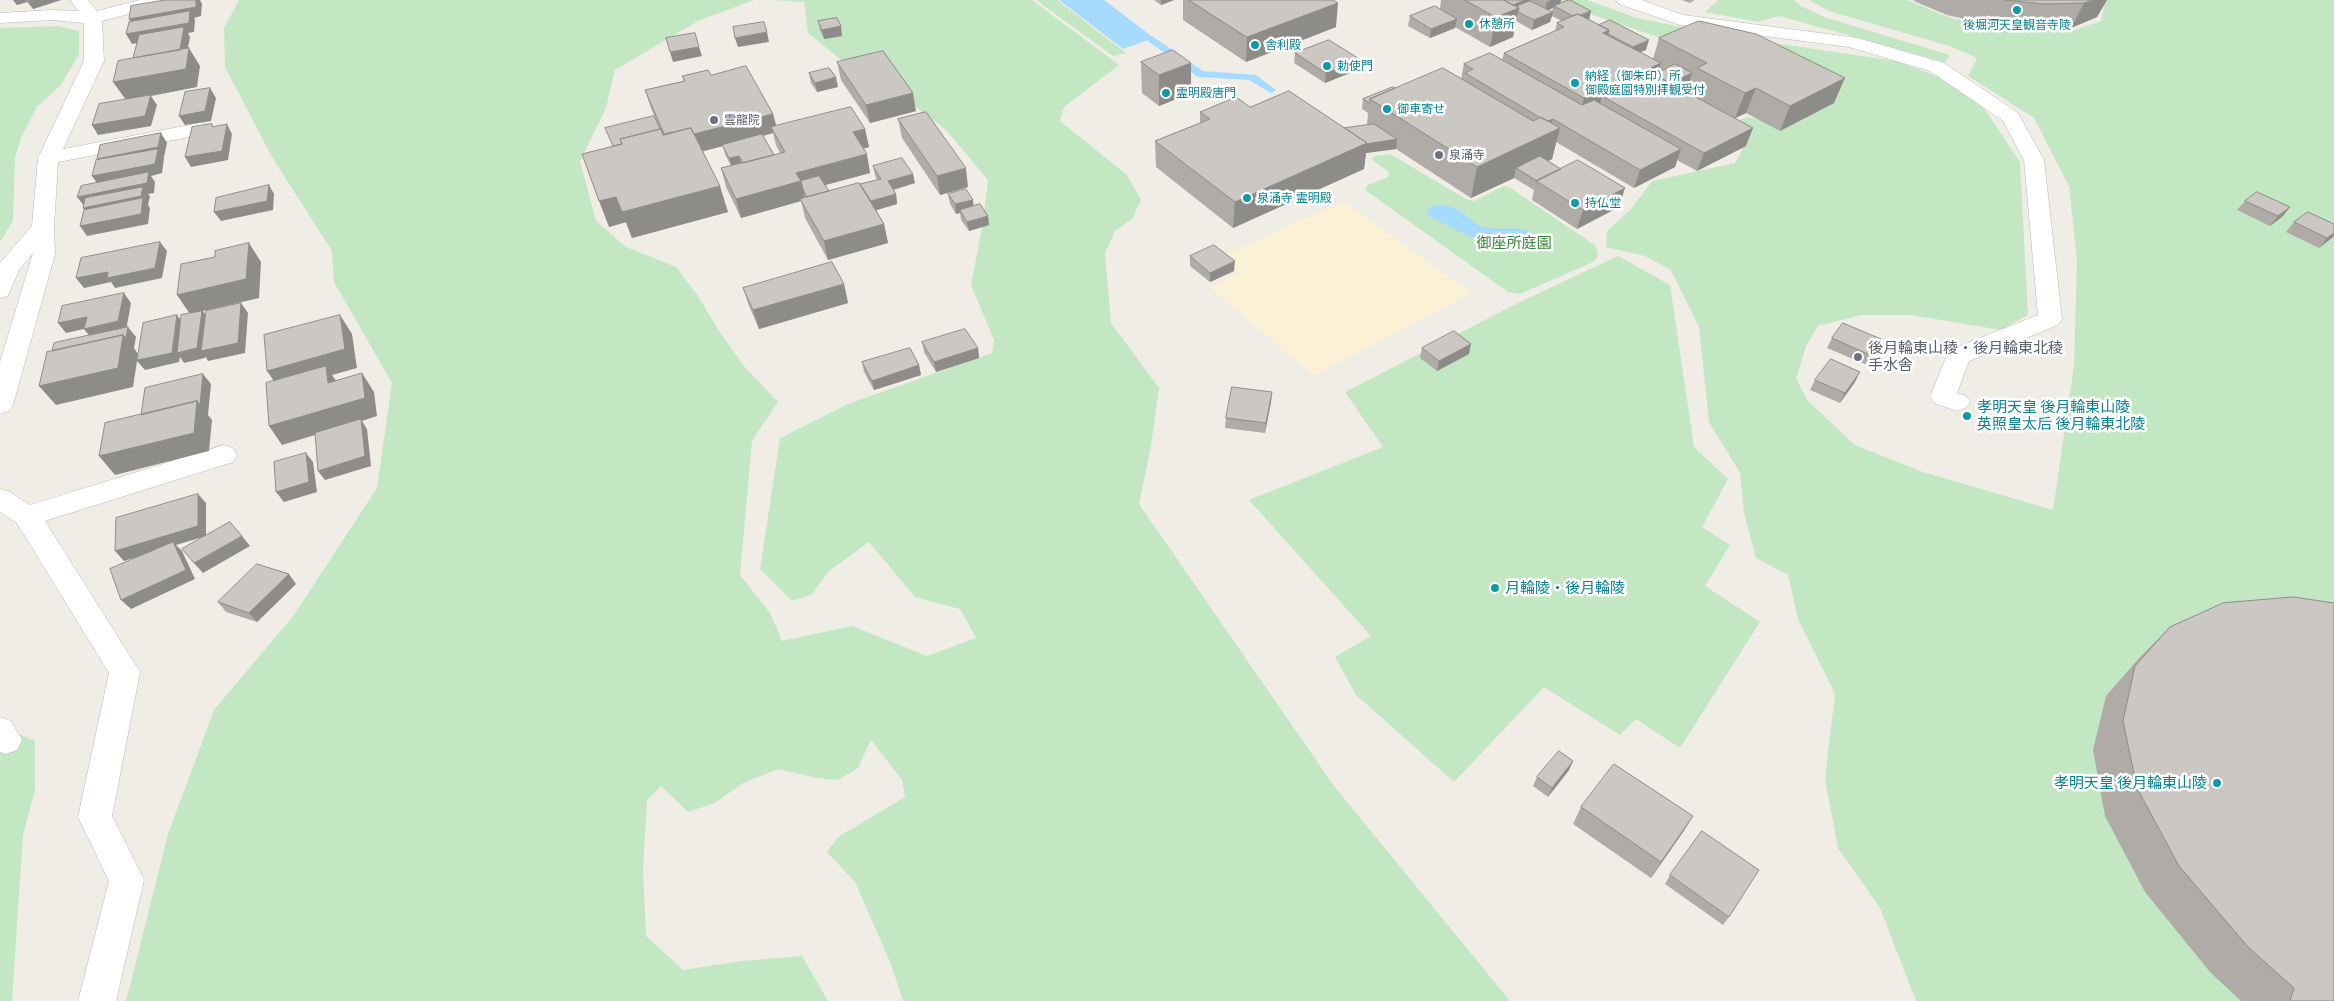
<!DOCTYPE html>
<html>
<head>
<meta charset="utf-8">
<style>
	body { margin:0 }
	canvas { display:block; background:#f0ede6 }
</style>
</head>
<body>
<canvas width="2334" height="1001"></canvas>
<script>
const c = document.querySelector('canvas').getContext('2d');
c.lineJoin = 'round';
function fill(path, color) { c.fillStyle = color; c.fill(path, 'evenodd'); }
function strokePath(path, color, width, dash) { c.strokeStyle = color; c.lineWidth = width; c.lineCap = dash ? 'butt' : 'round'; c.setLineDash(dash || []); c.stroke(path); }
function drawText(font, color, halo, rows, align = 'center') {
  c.font = font + ' "Exo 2","Noto Sans JP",sans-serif'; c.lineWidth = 5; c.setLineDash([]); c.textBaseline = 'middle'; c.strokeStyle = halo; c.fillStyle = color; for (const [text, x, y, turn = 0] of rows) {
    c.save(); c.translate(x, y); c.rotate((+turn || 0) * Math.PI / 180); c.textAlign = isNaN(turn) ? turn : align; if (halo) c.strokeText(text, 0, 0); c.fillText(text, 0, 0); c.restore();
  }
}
const green = new Path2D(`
	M 239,0 L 754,0 L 698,21 L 615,70 L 606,108 L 580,161 L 596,221 L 626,247 L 676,267 L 698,296 L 719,331 L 744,366 L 778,402 L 752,441 L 740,575 L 770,613 L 782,641 L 852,626 L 927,656 L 976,638 L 960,609 L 915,597 L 869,542 L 829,571 L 811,595 L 792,601 L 760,569 L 780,438 L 848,404 L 992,353 L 994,340 L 971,285 L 983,223 L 988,180 L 947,131 L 898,93 L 846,64 L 808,33 L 804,2 L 773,0 L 1032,0 L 1119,65 L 1064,107 L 1060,121 L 1127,175 L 1141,200 L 1132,219 L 1115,231 L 1105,253 L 1111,323 L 1159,388 L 1151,446 L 1139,504 L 1334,786 L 1510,1001 L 903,1001 L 891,964 L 855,882 L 827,852 L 838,837 L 905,797 L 902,780 L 871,740 L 858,768 L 838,780 L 817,778 L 778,769 L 743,783 L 715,803 L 688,812 L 661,786 L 647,800 L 643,868 L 646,936 L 683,970 L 742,961 L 802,956 L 828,1001 L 126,1001 L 168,834 L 214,710 L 294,615 L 377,488 L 392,383 L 334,282 L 332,251 L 272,157 L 225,67 L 224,28 Z
	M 1036,0 L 1057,0 L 1126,53 L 1113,56 Z
	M 1556,0 L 1587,0 L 1637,18 L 1726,36 L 1896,61 L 1942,78 L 1979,101 L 2020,162 L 2028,315 L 2001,330 L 1911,315 L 1861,315 L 1818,326 L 1806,346 L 1796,379 L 1808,401 L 1855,445 L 1923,472 L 2053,510 L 2074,366 L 2077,260 L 2069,186 L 2034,118 L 1968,76 L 1977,58 L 1949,46 L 1829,11 L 1809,0 L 1908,0 L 1945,16 L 1981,25 L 2029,30 L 2071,31 L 2101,21 L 2104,7 L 2100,0 L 2334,0 L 2334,1001 L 1916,1001 L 1880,908 L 1838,848 L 1825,779 L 1835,694 L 1798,619 L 1788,575 L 1756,558 L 1744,513 L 1740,473 L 1709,422 L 1699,327 L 1671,270 L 1645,256 L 1606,247 L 1607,231 L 1632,208 L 1652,181 L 1735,163 L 1746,143 L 1733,123 L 1746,117 L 1787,124 L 1822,110 L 1830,95 L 1578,10 Z
	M 1718,0 L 1794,0 L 1801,6 L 1824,17 L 1950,55 L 1945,62 L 1779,16 L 1758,22 L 1705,12 Z
	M 58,26 L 79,31 L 79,54 L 61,85 L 37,107 L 22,136 L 15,157 L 13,221 L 0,242 L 0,28 Z
	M 1390,154 L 1466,199 L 1474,201 L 1504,186 L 1509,187 L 1596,246 L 1598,256 L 1593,262 L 1520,294 L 1508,292 L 1365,190 L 1368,185 L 1388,177 L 1389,172 L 1372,160 L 1374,156 Z
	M 1618,256 L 1670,285 L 1694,447 L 1728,479 L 1702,527 L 1730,545 L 1705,586 L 1760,622 L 1680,748 L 1636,719 L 1620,735 L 1544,687 L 1454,782 L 1356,695 L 1335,657 L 1371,636 L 1249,500 L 1383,447 L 1345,392 L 1522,301 Z
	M 0,729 L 12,731 L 35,741 L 35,790 L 23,835 L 12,1001 L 0,1001 Z`);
const sand = new Path2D(`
	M 1343,201 L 1472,293 L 1314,376 L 1209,287 L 1239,273 L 1220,257 Z`);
const water = new Path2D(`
	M 1059,0 L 1104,0 L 1154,38 L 1123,49 Z
	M 1440,205 C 1466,207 1467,223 1484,227 C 1501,232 1518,224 1534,234 L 1534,237 L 1523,246 L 1515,247 L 1468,236 L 1428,216 L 1427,212 L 1431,207 Z`);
const stream = new Path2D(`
	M 1152,36 L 1203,71 L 1256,75 L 1276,90 L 1271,93 L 1249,80 L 1198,77 L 1148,41 L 1148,37 Z`);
const minor = new Path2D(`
	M 70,0 L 88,0 L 97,11 L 140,0 L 170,0 L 167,4 L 102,21 L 104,61 L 63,149 L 200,123 L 207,125 L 210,129 L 207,133 L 200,135 L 58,162 L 54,227 L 55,254 L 13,405 L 9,411 L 0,414 L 0,362 L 33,253 L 19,270 L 8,296 L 0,298 L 0,263 L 32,226 L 38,158 L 84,61 L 84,23 L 52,20 L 0,23 L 0,13 L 52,10 L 79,11 Z
	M 1616,0 L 1642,0 L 1683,15 L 1858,38 L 1944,63 L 2018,113 L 2044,160 L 2062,319 L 2058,325 L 1969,361 L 1957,393 L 1966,396 L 1970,402 L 1966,408 L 1957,411 L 1934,403 L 1930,397 L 1949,350 L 2038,315 L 2024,160 L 2003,121 L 1930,71 L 1849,47 L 1680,25 L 1619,4 Z
	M 224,445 L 233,448 L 237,455 L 233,462 L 45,521 L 140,672 L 112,816 L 144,880 L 116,1001 L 78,1001 L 109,881 L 78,817 L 109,673 L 17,523 L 0,512 L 0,489 L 10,492 L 30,505 Z
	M 0,717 L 11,721 L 22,740 L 17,750 L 6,754 L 0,752 Z`);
const wall = new Path2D(`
	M 13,0 L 61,0 L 33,9 L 27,2 L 17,5 Z
	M 1154,0 L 1174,0 L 1161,5 Z
	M 1183,0 L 1333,0 L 1336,27 L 1246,62 L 1183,20 Z
	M 1441,0 L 1561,0 L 1560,4 L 1646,50 L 1640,52 L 1653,59 L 1659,38 L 1834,103 L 1780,131 L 1746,113 L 1736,118 L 1746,146 L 1697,171 L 1677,160 L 1675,167 L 1634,188 L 1556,142 L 1552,159 L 1548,161 L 1619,207 L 1577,229 L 1532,200 L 1534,190 L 1514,178 L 1471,198 L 1396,149 L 1366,153 L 1364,169 L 1233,228 L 1156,167 L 1155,141 L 1200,123 L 1200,112 L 1250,107 L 1345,128 L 1367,125 L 1368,113 L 1362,109 L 1363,99 L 1395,88 L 1461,79 L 1464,64 L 1502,60 L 1504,53 L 1555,31 L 1557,23 L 1562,21 L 1552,16 L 1550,22 L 1532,30 L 1516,21 L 1513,37 L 1490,47 L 1455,27 L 1455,28 L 1430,38 L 1408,26 L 1410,16 L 1440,9 ZM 1553,8 L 1552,12 L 1548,10 ZM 1689,83 L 1691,84 L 1688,93 L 1679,88 Z
	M 1682,0 L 1695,0 L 1690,3 Z
	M 1913,0 L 2107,0 L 2097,17 L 2071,28 L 2032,28 L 1983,23 L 1947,15 L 1916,2 Z
	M 818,21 L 842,36 L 824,39 L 820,30 Z
	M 1295,53 L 1360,69 L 1325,83 L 1294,63 Z
	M 837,62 L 916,111 L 870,123 L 841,80 Z
	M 1141,62 L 1191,63 L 1191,93 L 1159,106 L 1142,93 Z
	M 809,73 L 838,87 L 817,92 L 811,83 Z
	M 711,75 L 773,114 L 776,126 L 865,129 L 869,147 L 863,149 L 870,173 L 825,185 L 829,191 L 877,180 L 875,175 L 873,166 L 915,183 L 893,190 L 896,194 L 897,204 L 876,210 L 884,224 L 888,243 L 828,260 L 805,218 L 801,201 L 741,218 L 726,187 L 721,168 L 731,166 L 725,154 L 723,146 L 703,151 L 728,212 L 632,238 L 626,222 L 609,227 L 612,146 L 660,129 L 651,108 L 645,90 L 684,81 L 682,76 ZM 773,133 L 776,145 L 780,153 L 774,155 L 763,136 Z
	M 898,119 L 968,187 L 940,195 L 902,138 Z
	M 948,194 L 974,206 L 988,216 L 989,225 L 969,231 L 961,220 L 960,213 L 956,214 L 950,204 Z
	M 2245,201 L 2283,216 L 2270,226 L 2237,210 Z
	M 2294,222 L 2334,224 L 2334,236 L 2319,248 L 2286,232 Z
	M 1190,256 L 1234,271 L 1210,282 L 1190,266 Z
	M 844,284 L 848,303 L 759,329 L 749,306 L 743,288 Z
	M 1832,338 L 1875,349 L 1865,364 L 1827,348 Z
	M 922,342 L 978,348 L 979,358 L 936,372 L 924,352 Z
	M 1422,348 L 1469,354 L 1437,371 L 1420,358 Z
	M 862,362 L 919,365 L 921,375 L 874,390 L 864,372 Z
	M 1815,380 L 1855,382 L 1840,403 L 1810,390 Z
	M 1272,392 L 1271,402 L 1265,433 L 1225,428 L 1226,418 Z
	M 296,584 L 257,622 L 226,612 L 218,602 Z
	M 2170,627 L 2334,1001 L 2241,1001 L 2210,972 L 2145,892 L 2105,816 L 2093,750 L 2106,696 L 2140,657 Z
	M 1573,761 L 1569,770 L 1548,797 L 1533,786 L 1537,777 Z
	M 1581,807 L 1693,816 L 1683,832 L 1651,878 L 1573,824 Z
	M 1670,875 L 1729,917 L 1723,925 L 1665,884 Z`);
const shadedWall = new Path2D(`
	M 13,0 L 26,0 L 27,2 L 17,5 Z
	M 27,0 L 61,0 L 33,9 Z
	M 196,0 L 200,0 L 202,4 L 201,16 L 194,18 L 195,20 L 194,32 L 188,33 L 190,37 L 185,63 L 138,71 L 183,34 L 132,44 L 126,34 L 135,28 L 129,19 Z
	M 1161,0 L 1174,0 L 1161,5 Z
	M 1525,0 L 1530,0 L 1529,7 L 1518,11 L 1513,37 L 1490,47 L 1496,17 L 1506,8 Z
	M 1551,0 L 1561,0 L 1560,5 L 1554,6 L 1553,8 L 1545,11 L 1547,2 Z
	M 2093,0 L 2107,0 L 2097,17 L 2071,28 L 2084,3 Z
	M 1338,3 L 1336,27 L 1246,62 L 1247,37 Z
	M 1591,11 L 1589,20 L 1575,18 Z
	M 1553,12 L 1550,22 L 1532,30 L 1534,20 Z
	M 1457,19 L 1455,28 L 1430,38 L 1431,29 Z
	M 841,26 L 842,36 L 824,39 L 822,30 Z
	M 1609,30 L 1603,55 L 1603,33 Z
	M 767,32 L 769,42 L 738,47 L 735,38 Z
	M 1649,40 L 1646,50 L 1630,56 L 1633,47 Z
	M 699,47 L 702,56 L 673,62 L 670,52 Z
	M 189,48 L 200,66 L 197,87 L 151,96 L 157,105 L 151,126 L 98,135 L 92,125 L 126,100 L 113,82 Z
	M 1361,60 L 1360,69 L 1325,83 L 1326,73 Z
	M 1191,63 L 1191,93 L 1159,106 L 1159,75 Z
	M 1661,63 L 1653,88 L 1602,96 L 1598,112 L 1577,124 L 1584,98 Z
	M 1692,73 L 1689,83 L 1664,94 L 1667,85 Z
	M 836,77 L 838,87 L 817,92 L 815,83 Z
	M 1845,78 L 1834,103 L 1780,131 L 1790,106 Z
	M 210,88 L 216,98 L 211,121 L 185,125 L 179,116 Z
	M 1756,88 L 1746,113 L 1735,118 L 1745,93 Z
	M 913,93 L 916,111 L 870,123 L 866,105 Z
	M 773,114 L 778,132 L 771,127 L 773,133 L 673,159 L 667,140 Z
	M 1553,119 L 1550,133 L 1560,128 L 1552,159 L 1524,173 L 1516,168 L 1514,178 L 1471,198 L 1477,167 L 1548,122 Z
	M 227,124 L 232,134 L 228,160 L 191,167 L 185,157 Z
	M 1753,128 L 1746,146 L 1697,171 L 1704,153 Z
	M 865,129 L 869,147 L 856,150 L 853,132 Z
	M 161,133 L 167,143 L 164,157 L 163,157 L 164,158 L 162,173 L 151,176 L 155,182 L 154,193 L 148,194 L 150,196 L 148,205 L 150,208 L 148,224 L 87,236 L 80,226 L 90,218 L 83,208 L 85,207 L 77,197 L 99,186 L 92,176 L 104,168 L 97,159 Z
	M 1397,139 L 1396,149 L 1366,153 L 1364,169 L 1233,228 L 1235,202 L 1347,146 Z
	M 1681,149 L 1675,167 L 1634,188 L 1640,170 Z
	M 867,154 L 870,173 L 803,191 L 803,189 L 805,200 L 800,199 L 801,201 L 741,218 L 736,199 L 796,173 Z
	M 739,156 L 742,165 L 732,168 L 729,158 Z
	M 966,168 L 968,187 L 940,195 L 937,176 Z
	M 913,174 L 915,183 L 889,191 L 888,181 Z
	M 269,185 L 274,194 L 273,210 L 221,221 L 214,212 Z
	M 720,186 L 728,212 L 632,238 L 622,212 Z
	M 1625,188 L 1619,207 L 1577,229 L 1583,210 Z
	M 896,194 L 897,204 L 870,212 L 868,202 Z
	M 616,197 L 626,222 L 609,227 L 599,201 Z
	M 973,200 L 974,209 L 960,210 L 960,213 L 956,214 L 955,204 Z
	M 2290,207 L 2283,216 L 2270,226 L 2278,216 Z
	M 988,216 L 989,225 L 969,231 L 967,222 Z
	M 884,224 L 888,243 L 828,260 L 824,241 Z
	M 2334,233 L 2333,237 L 2319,248 L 2327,238 Z
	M 160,242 L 167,251 L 162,278 L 115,288 L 111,282 L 84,288 L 76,278 Z
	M 249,243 L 261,262 L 259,298 L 203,311 L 209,320 L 241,303 L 248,313 L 245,353 L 208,361 L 205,356 L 205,358 L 184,363 L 180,357 L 179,362 L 145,370 L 137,361 L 133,387 L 56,405 L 39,386 L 123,335 L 128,327 L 136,337 L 134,348 L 138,354 L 177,315 L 184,325 L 190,314 L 177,295 Z
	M 1235,261 L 1234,271 L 1210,282 L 1210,273 Z
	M 844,284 L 848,303 L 759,329 L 753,310 Z
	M 124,293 L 131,303 L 126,331 L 92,339 L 84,329 L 66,333 L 58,323 Z
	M 340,315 L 352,334 L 357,368 L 332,375 L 339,385 L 280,390 L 267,371 Z
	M 1881,339 L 1875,349 L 1865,364 L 1870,355 Z
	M 1471,344 L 1469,354 L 1437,371 L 1439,361 Z
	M 978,348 L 979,358 L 936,372 L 934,362 Z
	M 919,365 L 921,375 L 874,390 L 872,381 Z
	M 1860,372 L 1855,382 L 1840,403 L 1845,393 Z
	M 362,373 L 374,392 L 377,416 L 362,421 L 367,429 L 371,466 L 325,480 L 318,471 L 361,421 L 282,445 L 269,426 Z
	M 203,374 L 211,384 L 208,415 L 212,420 L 209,451 L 115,475 L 99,456 L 197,401 Z
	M 1272,392 L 1271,402 L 1265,433 L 1266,423 Z
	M 306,453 L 313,462 L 317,492 L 284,502 L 276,492 Z
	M 198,494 L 206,503 L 206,536 L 176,545 L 182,551 L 195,579 L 131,609 L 121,600 L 175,545 L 124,561 L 115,551 Z
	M 242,536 L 250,546 L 203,573 L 194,563 Z
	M 289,574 L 296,584 L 257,622 L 249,613 Z
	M 1573,761 L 1569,770 L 1548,797 L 1552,788 Z
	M 1693,816 L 1683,832 L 1651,878 L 1661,862 Z`);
const building = new Path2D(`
	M 165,0 L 196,0 L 196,7 L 129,19 L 131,6 Z
	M 1189,0 L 1333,0 L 1338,3 L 1247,37 Z
	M 1465,0 L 1504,0 L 1519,8 L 1496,17 Z
	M 1504,0 L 1525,0 L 1513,5 Z
	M 1569,0 L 1570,0 L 1591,11 L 1580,15 L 1578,14 L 1573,16 L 1554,6 Z
	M 2006,0 L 2093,0 L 2084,3 L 2045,4 Z
	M 1530,1 L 1553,12 L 1534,20 L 1518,12 L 1519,8 L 1517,6 Z
	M 1435,6 L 1457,19 L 1431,29 L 1410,16 Z
	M 190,11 L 189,23 L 126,34 L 129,22 Z
	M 1578,14 L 1609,30 L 1603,33 L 1661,63 L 1584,98 L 1504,53 L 1564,27 L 1557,23 Z
	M 837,18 L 841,26 L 822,30 L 818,21 Z
	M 1610,20 L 1649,40 L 1633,47 L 1608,34 L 1609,30 L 1599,25 Z
	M 1699,21 L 1756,34 L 1845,78 L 1790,106 L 1756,88 L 1745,93 L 1697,68 L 1707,63 L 1659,38 Z
	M 764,22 L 767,32 L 735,38 L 733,27 Z
	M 184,27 L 180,50 L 133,58 L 139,35 Z
	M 695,33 L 699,47 L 670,52 L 666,38 Z
	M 1329,40 L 1361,60 L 1326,73 L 1295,53 Z
	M 189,48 L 186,69 L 113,82 L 118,61 Z
	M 1173,50 L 1191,63 L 1159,75 L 1141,62 Z
	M 883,51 L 913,93 L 866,105 L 837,62 Z
	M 1490,53 L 1582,105 L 1594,100 L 1681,149 L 1640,170 L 1553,119 L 1548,121 L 1541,118 L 1465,73 L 1473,69 L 1464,64 Z
	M 1675,64 L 1692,73 L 1671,83 L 1657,76 L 1659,68 L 1663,70 Z
	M 746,66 L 773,114 L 694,134 L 691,128 L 664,134 L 645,90 L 685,81 L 682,76 L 708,70 L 711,75 Z
	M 829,68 L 836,77 L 815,83 L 809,73 Z
	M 1443,68 L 1533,121 L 1541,117 L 1560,128 L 1477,167 L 1370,99 Z
	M 1651,73 L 1753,128 L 1704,153 L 1602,96 Z
	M 1393,87 L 1395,88 L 1370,99 L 1369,103 L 1363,99 Z
	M 210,88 L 205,111 L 179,116 L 185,92 Z
	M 1289,91 L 1367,143 L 1235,202 L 1155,141 L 1210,119 L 1200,112 L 1236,97 L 1250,107 Z
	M 151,95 L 145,116 L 92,125 L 99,104 Z
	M 851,107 L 865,129 L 853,132 L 867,154 L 796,173 L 801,181 L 736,199 L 721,168 L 785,152 L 771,127 Z
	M 926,112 L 966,168 L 937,176 L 898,119 Z
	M 654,116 L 660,129 L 620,139 L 622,144 L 613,146 L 605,128 Z
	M 212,124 L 212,127 L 227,124 L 222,151 L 185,157 L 192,127 Z
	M 1374,124 L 1397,139 L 1366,144 L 1367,143 L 1345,128 Z
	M 691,128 L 720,186 L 622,212 L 616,197 L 599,201 L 582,154 L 622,144 L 620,139 L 661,129 L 663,135 Z
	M 161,133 L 158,147 L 97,159 L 100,145 Z
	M 762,134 L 774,155 L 743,163 L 739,156 L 729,158 L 722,145 Z
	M 158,149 L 155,164 L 92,176 L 96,160 Z
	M 1540,156 L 1561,169 L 1537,181 L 1516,168 Z
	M 902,158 L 913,174 L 888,181 L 896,194 L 871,201 L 860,184 L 881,179 L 873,166 Z
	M 1578,160 L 1625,188 L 1583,210 L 1536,181 Z
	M 149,172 L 147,183 L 77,197 L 81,186 Z
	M 819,176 L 829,191 L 807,197 L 803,189 L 801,181 Z
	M 859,183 L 884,224 L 824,241 L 800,199 Z
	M 269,185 L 267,201 L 214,212 L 216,198 Z
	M 143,187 L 141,196 L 83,208 L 85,198 Z
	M 966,189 L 973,200 L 955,204 L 948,194 Z
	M 2257,192 L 2290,207 L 2278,216 L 2245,201 Z
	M 143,198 L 141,214 L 80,226 L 84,210 Z
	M 980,204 L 988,216 L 967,222 L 960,210 Z
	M 2308,212 L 2334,224 L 2334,233 L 2327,238 L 2294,222 Z
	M 160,242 L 155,268 L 107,278 L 108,272 L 76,278 L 81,258 Z
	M 249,243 L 246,279 L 177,295 L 181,264 L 215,257 L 215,251 Z
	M 1214,245 L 1235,261 L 1210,273 L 1190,256 Z
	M 832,262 L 844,284 L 753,310 L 743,288 Z
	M 124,293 L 118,321 L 84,329 L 87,317 L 58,323 L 62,306 Z
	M 241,303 L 238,343 L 201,351 L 206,311 Z
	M 202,311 L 197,348 L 177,353 L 181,315 Z
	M 177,315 L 172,353 L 137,360 L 143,323 Z
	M 340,315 L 345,349 L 267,371 L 264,335 Z
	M 1843,323 L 1881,339 L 1870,355 L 1832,338 Z
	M 128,327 L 126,338 L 123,335 L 52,351 L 54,343 Z
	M 965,329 L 978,348 L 934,362 L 922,342 Z
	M 1454,331 L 1471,344 L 1439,361 L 1422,348 Z
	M 123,335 L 118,368 L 39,386 L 47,352 Z
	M 910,348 L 919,365 L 872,381 L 862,362 Z
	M 1831,359 L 1860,372 L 1845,393 L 1815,380 Z
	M 326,366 L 328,383 L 362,373 L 365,398 L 269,426 L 266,383 Z
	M 203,374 L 200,405 L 197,401 L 141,415 L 145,388 Z
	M 1232,387 L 1272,392 L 1266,423 L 1226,418 Z
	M 197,401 L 194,433 L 99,456 L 105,423 Z
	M 361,419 L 365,456 L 318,471 L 315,433 Z
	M 306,453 L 309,482 L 276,492 L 274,462 Z
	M 198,494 L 198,526 L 115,551 L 116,518 Z
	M 230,522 L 242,536 L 194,563 L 182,549 Z
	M 173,542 L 186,570 L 121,600 L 110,569 Z
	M 257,564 L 289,574 L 249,613 L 218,602 Z
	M 2293,597 L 2334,603 L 2334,1001 L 2290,1001 L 2294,988 L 2248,947 L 2179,866 L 2137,788 L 2123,721 L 2135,666 L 2170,627 L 2223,603 Z
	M 1559,751 L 1573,761 L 1552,788 L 1537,777 Z
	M 1614,764 L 1693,816 L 1661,862 L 1581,807 Z
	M 1702,831 L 1759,870 L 1729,917 L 1670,875 Z`);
const markers = [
	[2017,10,5,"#0f9aa8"],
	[1469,24,5,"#0f9aa8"],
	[1255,45,5,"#0f9aa8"],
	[1327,66,5,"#0f9aa8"],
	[1575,83,5,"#0f9aa8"],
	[1166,93,5,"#0f9aa8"],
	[1387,109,5,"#0f9aa8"],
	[714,120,5,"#6b7280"],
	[1439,155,5,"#6b7280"],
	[1247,198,5,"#0f9aa8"],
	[1575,203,5,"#0f9aa8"],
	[1858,357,5,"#6b7280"],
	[1967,416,5,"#0f9aa8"],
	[1495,588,5,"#0f9aa8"],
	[2217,783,5,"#0f9aa8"]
];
const farCulturenames = [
	["休憩所",1479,24],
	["後堀河天皇観音寺陵",2017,25,"center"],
	["舎利殿",1265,45],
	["勅使門",1337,66],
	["納経（御朱印）所",1585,76],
	["御殿庭園特別拝観受付",1585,90],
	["霊明殿唐門",1176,93],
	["御車寄せ",1397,109],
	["泉涌寺 霊明殿",1257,198],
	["持仏堂",1585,203]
];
const farWorshipnames = [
	["雲龍院",724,120],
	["泉涌寺",1449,155]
];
const parkNames = [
	["御座所庭園",1514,243]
];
const worshipNames = [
	["後月輪東山稜・後月輪東北稜",1868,348],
	["手水舎",1868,365]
];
const cultureNames = [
	["孝明天皇 後月輪東山陵",1977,407],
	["英照皇太后 後月輪東北陵",1977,424],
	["月輪陵・後月輪陵",1505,588],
	["孝明天皇 後月輪東山陵",2207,783,"right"]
];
fill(green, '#c3e7c2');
fill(sand, '#fbf1d6');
fill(water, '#a7daff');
fill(stream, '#a7daff');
strokePath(minor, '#b6b8bc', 1);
fill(minor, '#fff');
fill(wall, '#afaca8');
fill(shadedWall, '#8e8c88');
fill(building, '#cbc8c3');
strokePath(building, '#8e8c88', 1);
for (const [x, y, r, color] of markers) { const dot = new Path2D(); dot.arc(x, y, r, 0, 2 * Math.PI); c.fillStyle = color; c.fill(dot); strokePath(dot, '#fff', 2); }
drawText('12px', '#0d838f', '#fff', farCulturenames, 'left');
drawText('12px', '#5b616d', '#fff', farWorshipnames, 'left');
drawText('15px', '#358637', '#fff', parkNames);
drawText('15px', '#5b616d', '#fff', worshipNames, 'left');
drawText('15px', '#0d838f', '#fff', cultureNames, 'left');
</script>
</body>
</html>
